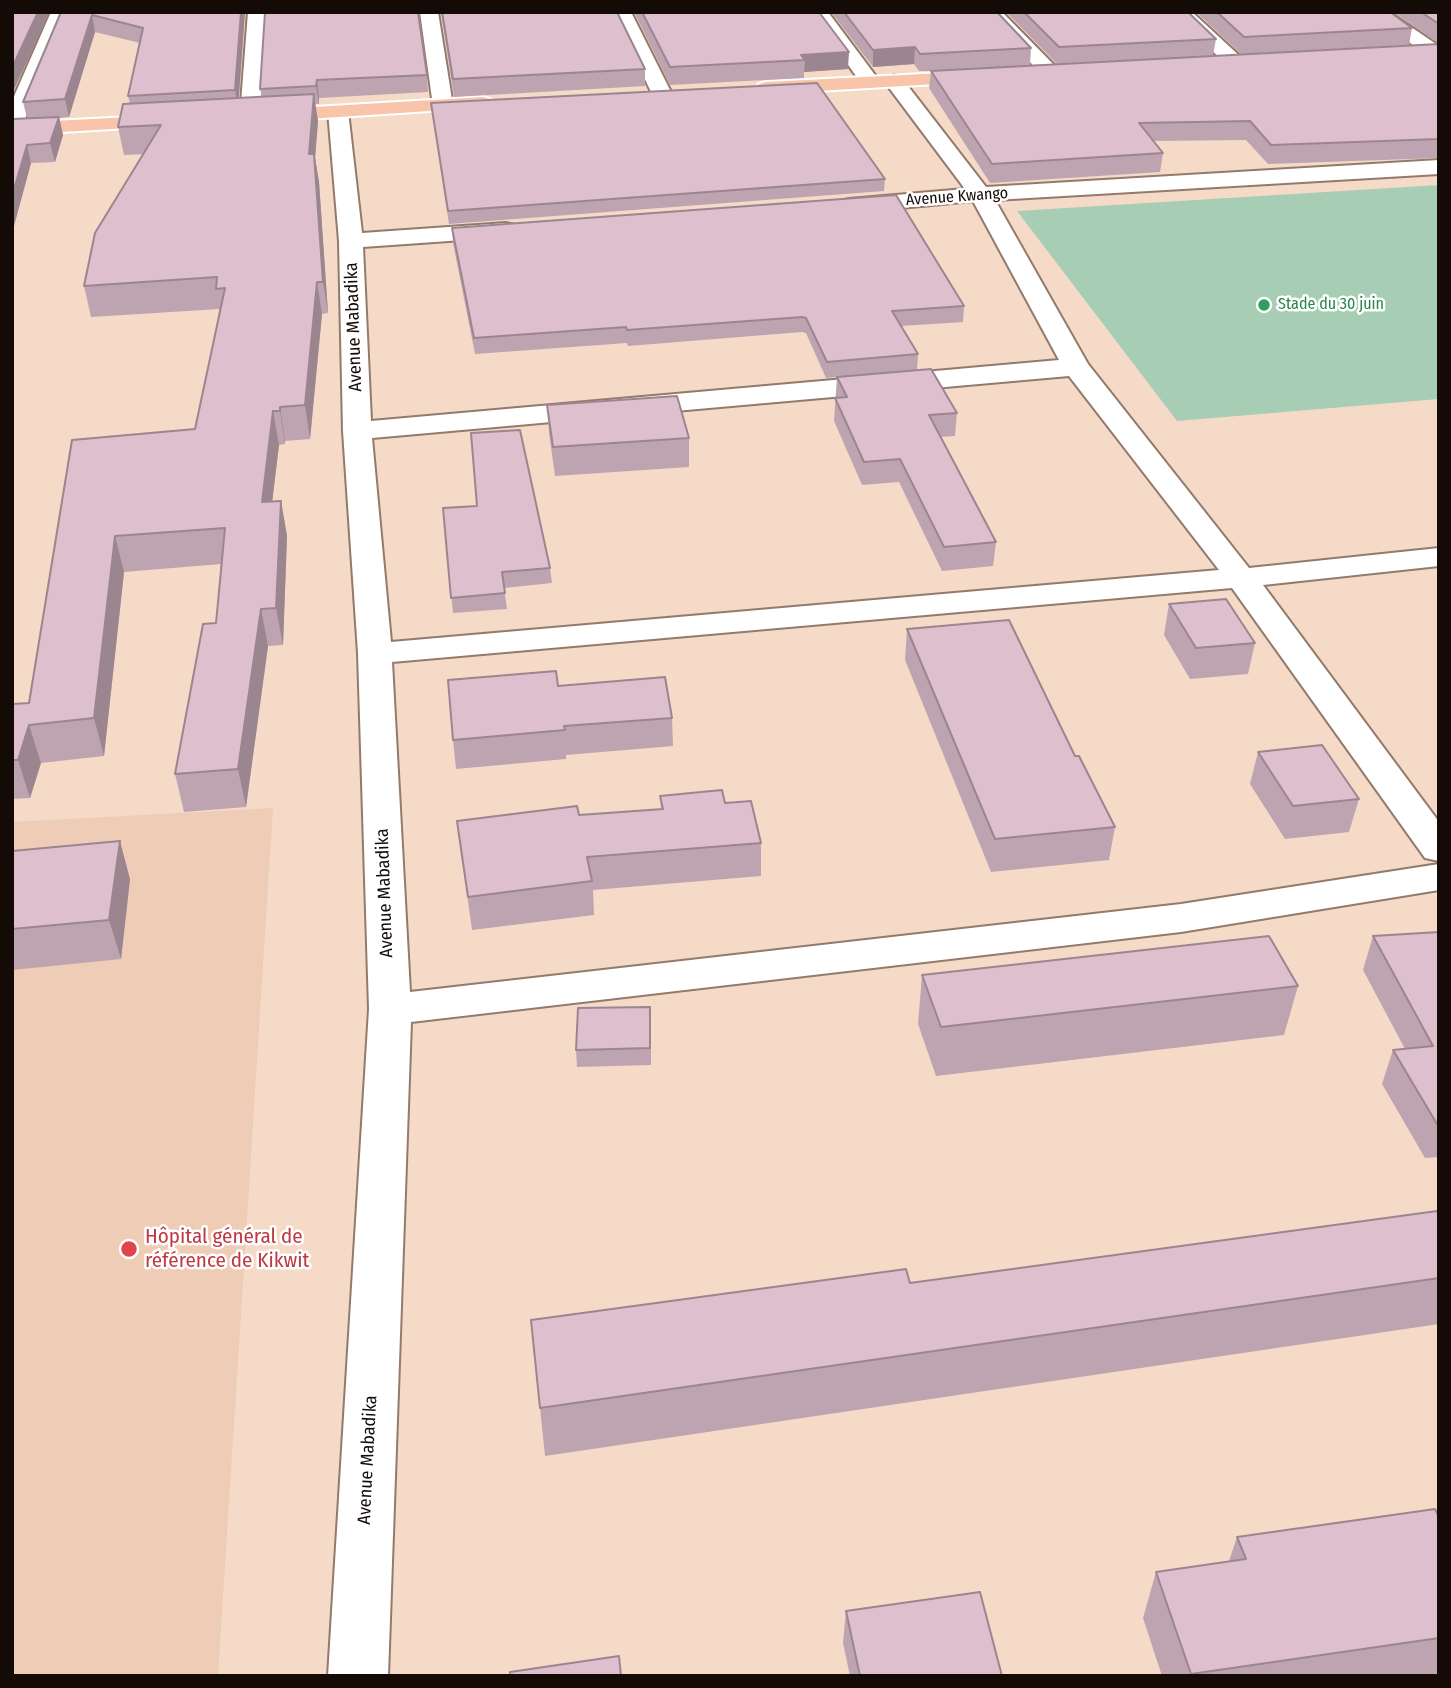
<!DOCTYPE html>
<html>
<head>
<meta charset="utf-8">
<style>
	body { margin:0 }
	#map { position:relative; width:1451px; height:1688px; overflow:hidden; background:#f5dac8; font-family:"Fira Sans Condensed",sans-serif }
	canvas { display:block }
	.frame { position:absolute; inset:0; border:14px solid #140b06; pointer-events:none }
</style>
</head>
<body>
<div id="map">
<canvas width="1451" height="1688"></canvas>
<div class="frame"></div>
</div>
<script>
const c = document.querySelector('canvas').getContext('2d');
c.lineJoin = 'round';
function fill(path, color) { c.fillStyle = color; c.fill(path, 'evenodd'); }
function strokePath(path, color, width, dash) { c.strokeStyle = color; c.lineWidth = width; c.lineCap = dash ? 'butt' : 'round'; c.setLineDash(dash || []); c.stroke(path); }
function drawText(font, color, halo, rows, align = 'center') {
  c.font = font + ' "Fira Sans Condensed",sans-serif'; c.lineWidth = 5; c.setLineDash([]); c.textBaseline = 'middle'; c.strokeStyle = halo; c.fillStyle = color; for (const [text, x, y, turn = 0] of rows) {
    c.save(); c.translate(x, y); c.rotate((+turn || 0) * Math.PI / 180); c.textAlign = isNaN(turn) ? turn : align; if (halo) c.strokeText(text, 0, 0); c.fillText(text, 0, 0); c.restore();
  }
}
const built = new Path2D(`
	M 273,808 L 218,1676 L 12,1676 L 12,822 Z`);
const green = new Path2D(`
	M 1439,185 L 1439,399 L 1177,421 L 1017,211 Z`);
const minor = new Path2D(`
	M 51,12 L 69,12 L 22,126 L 19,130 L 12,132 L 12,101 Z
	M 248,12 L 266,12 L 260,116 L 257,120 L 243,120 L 240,116 Z
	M 420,12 L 438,12 L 453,106 L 450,110 L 436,110 L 433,106 Z
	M 613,12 L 631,12 L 672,94 L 669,98 L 655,98 L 652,94 Z
	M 810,12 L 828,12 L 881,83 L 878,87 L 864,87 Z
	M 983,12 L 1002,12 L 1058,69 L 1061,73 L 1058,77 L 1044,77 Z
	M 1172,12 L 1192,12 L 1243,59 L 1246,63 L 1243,67 L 1229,67 Z
	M 1368,12 L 1389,12 L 1439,46 L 1439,57 L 1428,56 Z
	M 894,75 L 901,77 L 986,187 L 1439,160 L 1439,174 L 995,200 L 1088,364 L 1249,568 L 1439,548 L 1439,566 L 1263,585 L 1439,822 L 1439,861 L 1425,858 L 1232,588 L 392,662 L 410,992 L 1181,904 L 1439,864 L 1439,890 L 1181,932 L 411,1022 L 388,1676 L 328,1676 L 369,1009 L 358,653 L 343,431 L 339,241 L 328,111 L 331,107 L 345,107 L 348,111 L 362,233 L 506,223 L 514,225 L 518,230 L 514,235 L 506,237 L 363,247 L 371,421 L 1059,360 L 973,201 L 849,213 L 841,211 L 838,206 L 841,201 L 849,199 L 965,189 L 884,81 ZM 1069,376 L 1219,570 L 391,642 L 372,438 Z`);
const major = new Path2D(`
	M 982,71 L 989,73 L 992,77 L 989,81 L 766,94 L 759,92 L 756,88 L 759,84 L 766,82 Z
	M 483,97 L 490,99 L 493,103 L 490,107 L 263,122 L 256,120 L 253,116 L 256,112 L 263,110 Z
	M 172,115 L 179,117 L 182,121 L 179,125 L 12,135 L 12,123 Z`);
const wall = new Path2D(`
	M 61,12 L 245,12 L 239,98 L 262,97 L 260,89 L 265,12 L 427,75 L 428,92 L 319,98 L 319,104 L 315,104 L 318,121 L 315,158 L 319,182 L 328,313 L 322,314 L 310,439 L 285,441 L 285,444 L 279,445 L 272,501 L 281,501 L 287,536 L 283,645 L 268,646 L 246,807 L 184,812 L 175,774 L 216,623 L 221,564 L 124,572 L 104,756 L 41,763 L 30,798 L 12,799 L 12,704 L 29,703 L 72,440 L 195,429 L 220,312 L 219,309 L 91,317 L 84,286 L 144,154 L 124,155 L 118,127 L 130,104 L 128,96 L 140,43 L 95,32 L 69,117 L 59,118 L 63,135 L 55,162 L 31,163 L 12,233 L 27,118 L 23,102 Z
	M 441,12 L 617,12 L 645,69 L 645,86 L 454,97 Z
	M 634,12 L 819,12 L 848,69 L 804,72 L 804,78 L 670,85 Z
	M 831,12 L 997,12 L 1031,48 L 1030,65 L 1057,64 L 1006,12 L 1188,12 L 1216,39 L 1213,56 L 1439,44 L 1394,12 L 1439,12 L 1439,158 L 1268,164 L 1246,140 L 1154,141 L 1163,153 L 1160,172 L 990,183 L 929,88 L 931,71 L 919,71 L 914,64 L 873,67 Z
	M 1196,12 L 1390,12 L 1412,28 L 1409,45 L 1241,54 Z
	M 431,103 L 885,179 L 884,191 L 449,224 Z
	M 452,228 L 964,306 L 963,322 L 901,326 L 918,354 L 917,370 L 957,413 L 955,436 L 940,437 L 996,542 L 993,566 L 942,571 L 899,482 L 862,485 L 834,421 L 837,377 L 826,378 L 806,333 L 802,332 L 628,346 L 627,343 L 475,354 L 453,243 Z
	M 547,405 L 689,438 L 689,467 L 555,476 L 549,433 Z
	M 477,506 L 550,568 L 552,583 L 504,588 L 507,609 L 453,613 L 443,508 Z
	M 1169,604 L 1255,643 L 1248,674 L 1190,679 L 1164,635 Z
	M 907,629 L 1075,756 L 1115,827 L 1109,860 L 991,872 L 905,660 Z
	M 558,686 L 672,718 L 673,746 L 566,755 L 566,759 L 456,769 L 453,740 Z
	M 1258,752 L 1359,799 L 1349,832 L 1285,839 L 1250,784 Z
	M 660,796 L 725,803 L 761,843 L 761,876 L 593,890 L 594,915 L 472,930 L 457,821 L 579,815 L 661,809 Z
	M 12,851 L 130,879 L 121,959 L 12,970 Z
	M 1439,932 L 1439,1157 L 1425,1158 L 1382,1084 L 1393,1050 L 1405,1049 L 1363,970 L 1373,936 Z
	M 922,975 L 1298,986 L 1284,1035 L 936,1076 L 918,1024 Z
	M 651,1024 L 651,1065 L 577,1067 L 576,1050 Z
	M 1439,1215 L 1439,1324 L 545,1456 L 531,1320 L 910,1283 Z
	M 1439,1517 L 1439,1676 L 1162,1676 L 1143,1618 L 1156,1572 L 1229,1561 L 1237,1537 Z
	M 846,1611 L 1002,1676 L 850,1676 L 843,1643 Z`);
const shadedWall = new Path2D(`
	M 38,12 L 50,12 L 12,94 L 12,68 Z
	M 241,12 L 245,12 L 238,108 L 235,90 Z
	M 92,15 L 95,32 L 69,117 L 65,99 Z
	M 915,47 L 914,64 L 873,67 L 873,50 Z
	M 849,52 L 848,69 L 804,72 L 805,60 L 801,55 Z
	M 317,80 L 319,98 L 319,104 L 316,86 Z
	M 314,94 L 318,121 L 315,158 L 319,182 L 328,313 L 323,282 L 309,154 Z
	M 59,117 L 63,135 L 55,162 L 50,143 Z
	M 27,145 L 31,163 L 12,233 L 12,196 Z
	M 317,282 L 322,314 L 310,439 L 305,405 Z
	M 280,407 L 285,441 L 285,444 L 280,411 Z
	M 273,411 L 279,445 L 268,537 L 262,502 Z
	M 281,501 L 287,536 L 283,645 L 276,608 Z
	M 115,536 L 124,572 L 104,756 L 94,718 Z
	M 261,609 L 268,646 L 246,807 L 238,769 Z
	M 29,725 L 41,763 L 30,798 L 18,760 Z
	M 120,841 L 130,879 L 121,959 L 109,920 Z`);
const building = new Path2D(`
	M 12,12 L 38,12 L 12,68 Z
	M 61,12 L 241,12 L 235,90 L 128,96 L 143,28 L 92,15 L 65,99 L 23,102 Z
	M 265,12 L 418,12 L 427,75 L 317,80 L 316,86 L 260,89 Z
	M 442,12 L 617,12 L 645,69 L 453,79 Z
	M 642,12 L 819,12 L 849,52 L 801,55 L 805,60 L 670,67 Z
	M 844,12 L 997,12 L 1031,48 L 920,54 L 915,47 L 873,50 Z
	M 1024,12 L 1188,12 L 1216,39 L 1059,47 Z
	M 1217,12 L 1390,12 L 1412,28 L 1244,37 Z
	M 1421,12 L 1439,12 L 1439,24 Z
	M 1439,44 L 1439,139 L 1271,145 L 1250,121 L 1139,123 L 1163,153 L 992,164 L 931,71 Z
	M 817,83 L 885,179 L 448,211 L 431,103 Z
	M 314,94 L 309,154 L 314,154 L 323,282 L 317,282 L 305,405 L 280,407 L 280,411 L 273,411 L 262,502 L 281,501 L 276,608 L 261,609 L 238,769 L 175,774 L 203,624 L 216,623 L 225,528 L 115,536 L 94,718 L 29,725 L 18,760 L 12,760 L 12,704 L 29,703 L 72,440 L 195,429 L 225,288 L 216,289 L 217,277 L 84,286 L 95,233 L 161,125 L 118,127 L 123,104 Z
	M 59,117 L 50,143 L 27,145 L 12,196 L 12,119 Z
	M 896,195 L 964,306 L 892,311 L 918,354 L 827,362 L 806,318 L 802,317 L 627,330 L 626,327 L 474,338 L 452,228 Z
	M 931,369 L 957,413 L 929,415 L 996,542 L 944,547 L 900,459 L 864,462 L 835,398 L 847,397 L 837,377 Z
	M 677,396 L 689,438 L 553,447 L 547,405 Z
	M 520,430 L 550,568 L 502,572 L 505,593 L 451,598 L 443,508 L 477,506 L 471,433 Z
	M 1226,599 L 1255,643 L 1196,648 L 1169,604 Z
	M 1009,620 L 1075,756 L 1079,756 L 1115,827 L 995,839 L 907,629 Z
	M 556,671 L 558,686 L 665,677 L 672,718 L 564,726 L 565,730 L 453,740 L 448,680 Z
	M 1322,745 L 1359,799 L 1293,806 L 1258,752 Z
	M 722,790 L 725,803 L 751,801 L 761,843 L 587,857 L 592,881 L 468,897 L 457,821 L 577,806 L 579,815 L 663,809 L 660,796 Z
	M 120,841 L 109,920 L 12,929 L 12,851 Z
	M 1439,932 L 1439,1124 L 1437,1124 L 1393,1050 L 1433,1046 L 1373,936 Z
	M 1269,936 L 1298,986 L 941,1027 L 922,975 Z
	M 650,1007 L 650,1048 L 576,1050 L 578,1008 Z
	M 1437,1211 L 1439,1215 L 1439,1278 L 540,1408 L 531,1320 L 906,1269 L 910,1283 Z
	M 1435,1509 L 1439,1517 L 1439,1638 L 1191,1674 L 1156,1572 L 1246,1559 L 1237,1537 Z
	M 980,1592 L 1002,1676 L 860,1676 L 846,1611 Z
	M 619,1656 L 621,1676 L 510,1676 L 510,1672 Z`);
const markers = [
	[1264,305,7,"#2e9e5b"],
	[129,1249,9,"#e0444e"]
];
const farStreetnames = [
	["Avenue Kwango",957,197,-4]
];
const farLeisurenames = [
	["Stade du 30 juin",1278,305]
];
const streetNames = [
	["Avenue Mabadika",354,327,-92],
	["Avenue Mabadika",385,893,-92],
	["Avenue Mabadika",368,1460,-87]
];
const nearHealthnames = [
	["Hôpital général de",145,1237],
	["référence de Kikwit",145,1261]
];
fill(built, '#eeccb6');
fill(green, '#a8cdb5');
strokePath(minor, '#937a6a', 4);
strokePath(major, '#fff', 4);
fill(minor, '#fff');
fill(major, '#f8c5aa');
fill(wall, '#bea4b0');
fill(shadedWall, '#9b8690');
fill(building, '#ddbfcd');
strokePath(building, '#9b8690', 2);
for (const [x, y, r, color] of markers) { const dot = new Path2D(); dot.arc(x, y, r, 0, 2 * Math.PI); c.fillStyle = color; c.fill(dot); strokePath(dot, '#fff', 2.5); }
drawText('16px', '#140b06', '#fff', farStreetnames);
drawText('16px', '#27864d', '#fff', farLeisurenames, 'left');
drawText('18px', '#140b06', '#fff', streetNames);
drawText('21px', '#be3a42', '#fff', nearHealthnames, 'left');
</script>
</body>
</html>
